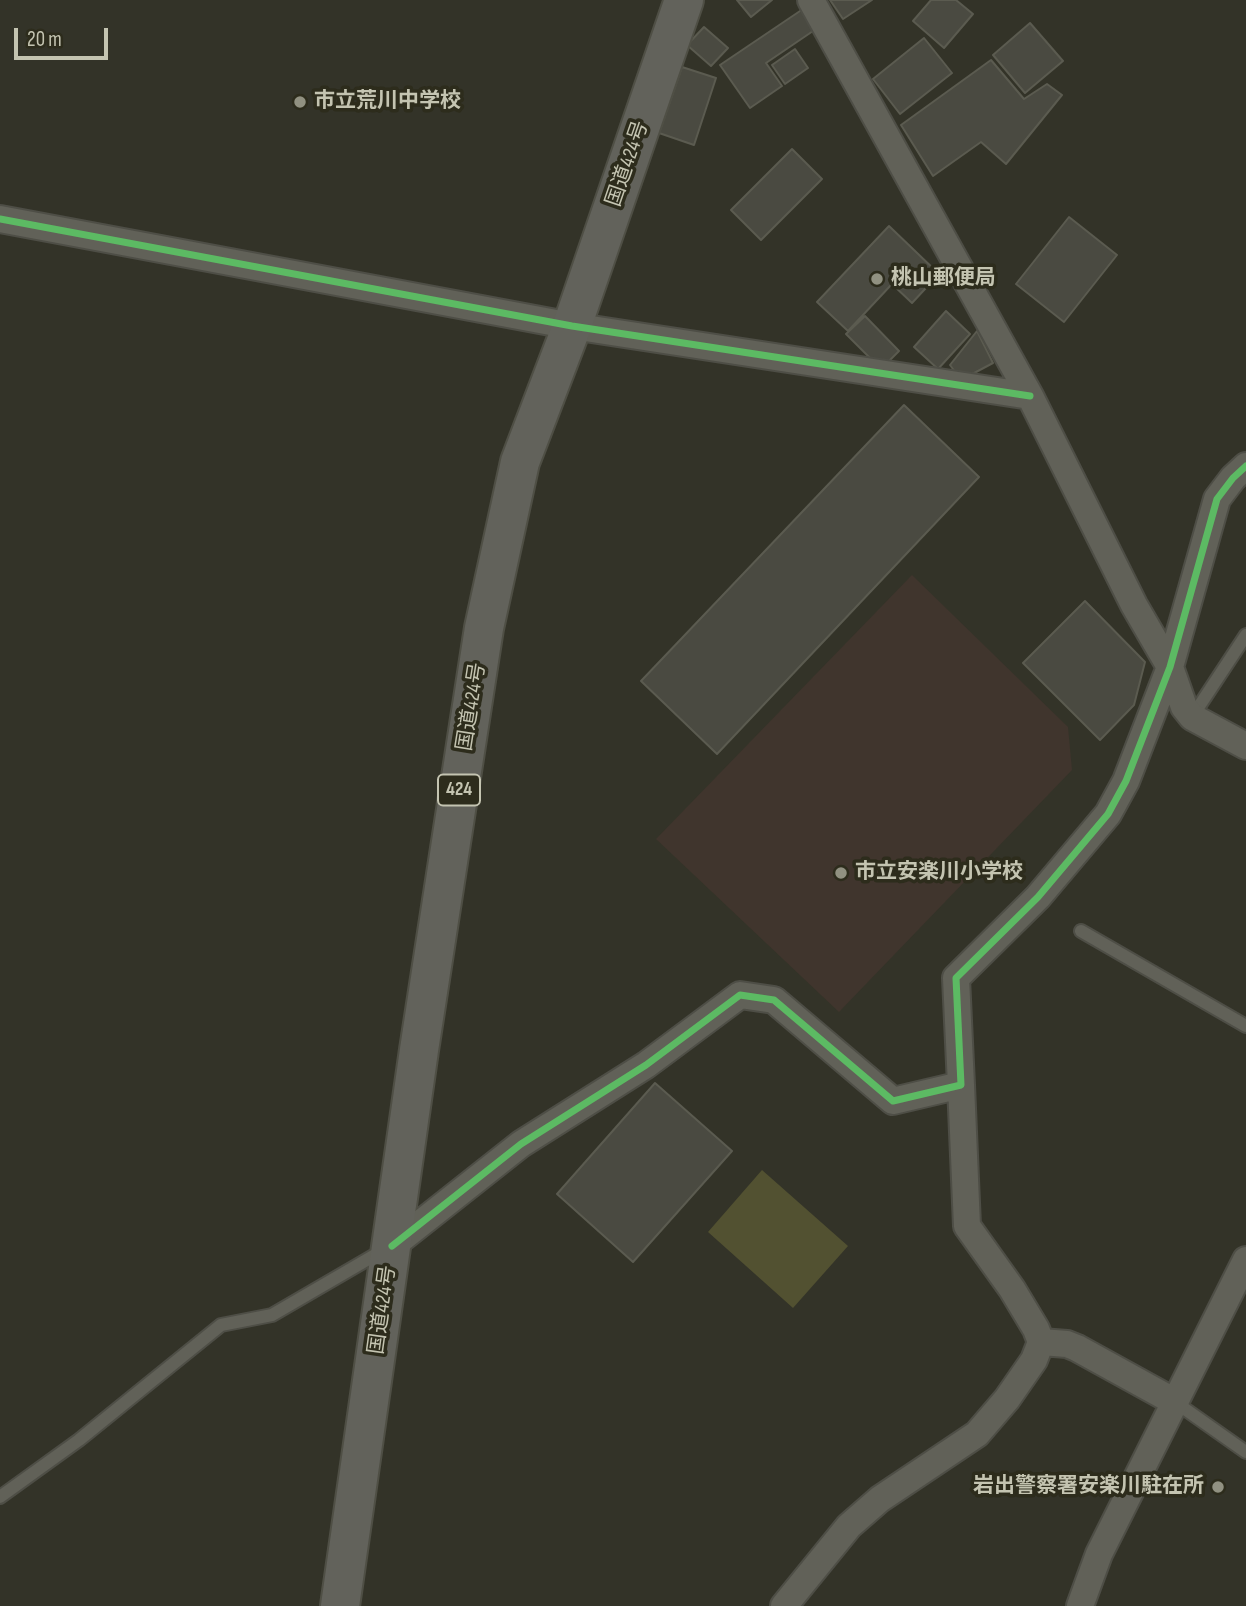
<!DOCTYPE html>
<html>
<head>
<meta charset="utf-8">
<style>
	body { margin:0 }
	#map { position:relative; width:1246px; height:1606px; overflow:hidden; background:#333328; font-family:"Sofia Sans Condensed",sans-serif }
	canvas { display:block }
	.scale { position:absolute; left:14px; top:28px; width:94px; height:32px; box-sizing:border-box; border:4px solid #c4c4b1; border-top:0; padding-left:9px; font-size:21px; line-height:24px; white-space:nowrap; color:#c4c4b1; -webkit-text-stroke:5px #2d2c1c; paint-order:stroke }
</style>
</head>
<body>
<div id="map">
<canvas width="1246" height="1606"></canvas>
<div class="scale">20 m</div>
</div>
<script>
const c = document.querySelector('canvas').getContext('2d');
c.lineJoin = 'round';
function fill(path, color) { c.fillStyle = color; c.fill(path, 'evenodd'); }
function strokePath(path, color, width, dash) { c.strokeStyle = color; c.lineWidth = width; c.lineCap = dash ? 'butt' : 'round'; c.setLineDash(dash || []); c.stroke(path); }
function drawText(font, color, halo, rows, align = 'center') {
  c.font = font + ' "Sofia Sans Condensed","Noto Sans JP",sans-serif'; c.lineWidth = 7; c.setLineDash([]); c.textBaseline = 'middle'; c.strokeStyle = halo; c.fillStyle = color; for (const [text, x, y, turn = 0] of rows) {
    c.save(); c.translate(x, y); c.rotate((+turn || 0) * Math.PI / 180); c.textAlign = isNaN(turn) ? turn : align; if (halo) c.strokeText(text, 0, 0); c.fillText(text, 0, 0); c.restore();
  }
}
const green = new Path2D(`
	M 912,575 L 1068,727 L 1072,770 L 839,1012 L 656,839 Z`);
const water = new Path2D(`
	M 762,1170 L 848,1246 L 793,1308 L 708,1232 Z`);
const building = new Path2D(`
	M 737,0 L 772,0 L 751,17 Z
	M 830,0 L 872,0 L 843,19 Z
	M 931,0 L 956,0 L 973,14 L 944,48 L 913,21 Z
	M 803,9 L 816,29 L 766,63 L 782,86 L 750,108 L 720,65 Z
	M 1030,23 L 1063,61 L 1025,93 L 993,55 Z
	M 704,27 L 728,48 L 711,66 L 687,45 Z
	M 924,38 L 952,73 L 900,114 L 873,79 Z
	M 795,49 L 808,68 L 785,84 L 772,65 Z
	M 991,60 L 1024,99 L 1047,84 L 1062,95 L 1006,164 L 981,142 L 933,176 L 901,125 Z
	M 682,67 L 716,78 L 694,145 L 659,133 Z
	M 792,149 L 822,179 L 761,240 L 731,210 Z
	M 1069,217 L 1117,255 L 1064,322 L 1016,284 Z
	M 889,226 L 939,274 L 912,303 L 892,284 L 848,331 L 817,302 Z
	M 946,311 L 970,334 L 938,369 L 914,347 Z
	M 865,316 L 899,351 L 881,369 L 846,334 Z
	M 977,331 L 993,363 L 961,380 L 950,365 Z
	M 904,405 L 979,477 L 717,754 L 641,681 Z
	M 1085,601 L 1145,662 L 1134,705 L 1100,740 L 1023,663 Z
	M 655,1083 L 732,1151 L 633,1262 L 557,1194 Z`);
const service = new Path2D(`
	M 1192,717 L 1246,635
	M 1081,931 L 1246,1026
	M 1175,1402 L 1246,1452
	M 0,1497 L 79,1440 L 221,1325 L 272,1315 L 382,1251`);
const minor = new Path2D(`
	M 811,0 L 1030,396 L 1134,605 L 1170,667 L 1184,707 L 1192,717 L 1246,746
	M 0,219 L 572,326 L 1030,396
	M 392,1246 L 521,1144 L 646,1065 L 740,995 L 774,1000 L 893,1101 L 961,1085 L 956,978 L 1038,897 L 1108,814 L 1126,781 L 1170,667 L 1217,499 L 1233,478 L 1246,466
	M 1041,1342 L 1067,1344 L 1077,1348 L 1175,1402
	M 784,1606 L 849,1526 L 880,1499 L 977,1434 L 1007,1399 L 1034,1360 L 1041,1342 L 1036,1329 L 1012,1289 L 967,1226 L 961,1085
	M 1080,1606 L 1099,1554 L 1246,1260`);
const trunk = new Path2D(`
	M 340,1606 L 419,1050 L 484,628 L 520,462 L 572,326 L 684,0`);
const cycleway = new Path2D(`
	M 0,219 L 572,326 L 1030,396
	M 392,1246 L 521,1144 L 646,1065 L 740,995 L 774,1000 L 893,1101 L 961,1085 L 956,978 L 1038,897 L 1108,814 L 1126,781 L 1170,667 L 1217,499 L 1233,478 L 1246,466`);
const markers = [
	[300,102,7,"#919181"],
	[877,279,7,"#919181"],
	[841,873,7,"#919181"],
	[1218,1487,7,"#919181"]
];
const shields = [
	[459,790,42]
];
const shieldNames = [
	["424",459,790]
];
const poiNames = [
	["市立荒川中学校",314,102],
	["桃山郵便局",891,279],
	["市立安楽川小学校",855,873],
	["岩出警察署安楽川駐在所",1204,1487,"right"]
];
const streetNames = [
	["国道424号",628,164,-71],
	["国道424号",472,707,-81],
	["国道424号",383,1310,-82]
];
fill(green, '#40352d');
fill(water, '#525131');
fill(building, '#4a4a41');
strokePath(building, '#5b5b50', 2);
strokePath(service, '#4e4e46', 16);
strokePath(minor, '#4e4e46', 30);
strokePath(trunk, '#4f4f45', 42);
strokePath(service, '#616158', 12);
strokePath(minor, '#616158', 26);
strokePath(trunk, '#62625b', 38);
strokePath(cycleway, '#5cba63', 7);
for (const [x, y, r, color] of markers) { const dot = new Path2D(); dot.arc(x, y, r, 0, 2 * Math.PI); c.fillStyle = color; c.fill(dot); strokePath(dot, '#2d2c1c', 2.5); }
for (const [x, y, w] of shields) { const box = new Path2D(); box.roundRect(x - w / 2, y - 15.5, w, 31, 5); c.fillStyle = '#2d2c1c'; c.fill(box); strokePath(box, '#c4c4b1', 2); }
drawText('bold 19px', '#c4c4b1', null, shieldNames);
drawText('bold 21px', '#c4c4b1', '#2d2c1c', poiNames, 'left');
drawText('21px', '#c4c4b1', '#2d2c1c', streetNames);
</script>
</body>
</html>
